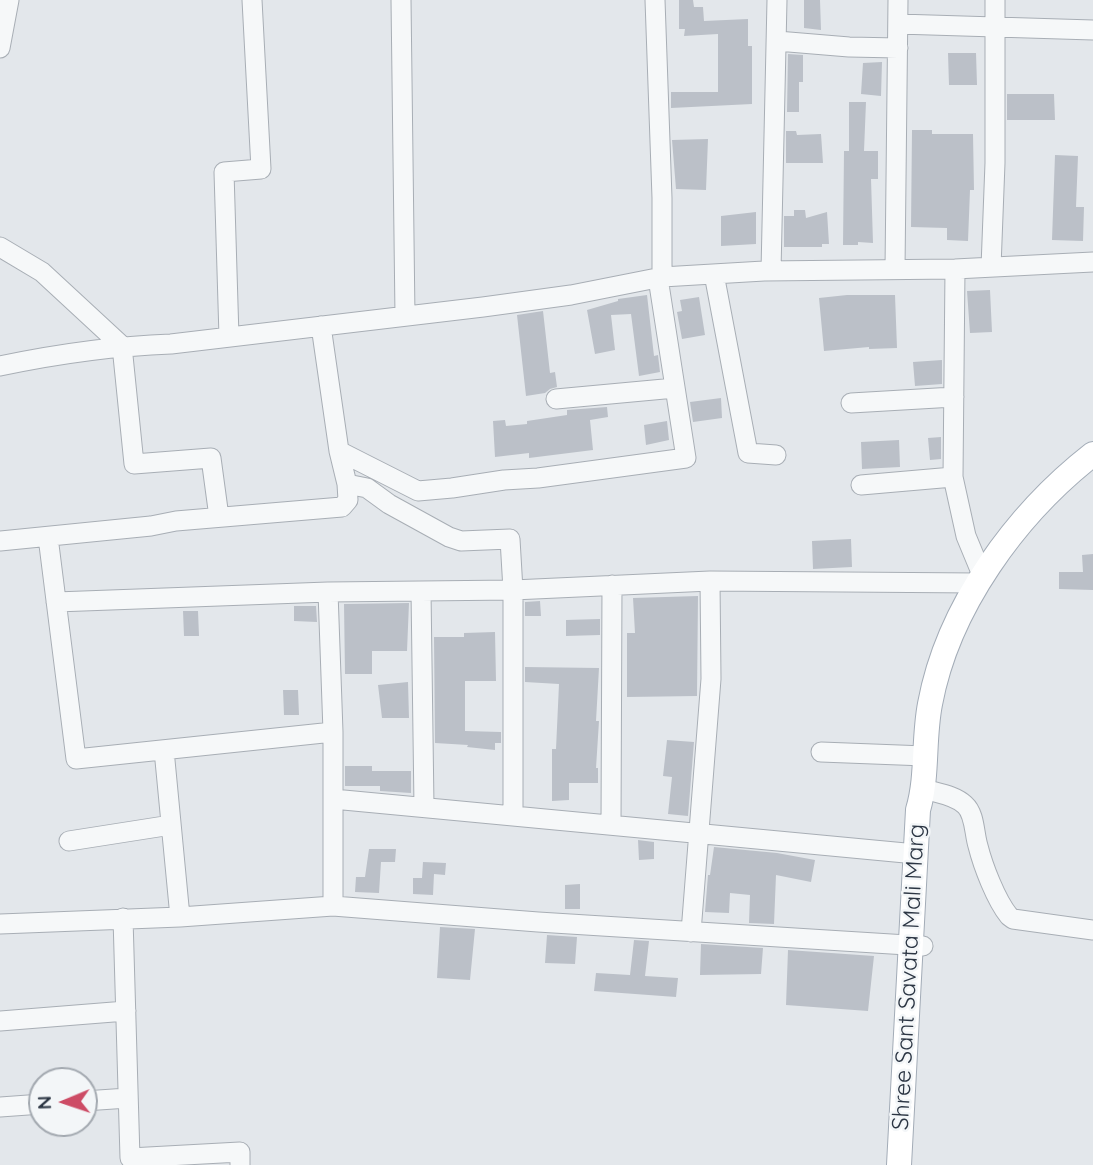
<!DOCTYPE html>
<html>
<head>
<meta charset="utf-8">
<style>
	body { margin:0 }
	#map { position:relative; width:1093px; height:1165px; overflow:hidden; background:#e3e7eb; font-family:Quicksand,sans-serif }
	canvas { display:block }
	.north { position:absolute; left:28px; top:1067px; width:70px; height:70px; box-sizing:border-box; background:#f3f6f8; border:2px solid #a3a9b0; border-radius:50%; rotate:268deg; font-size:19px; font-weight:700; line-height:28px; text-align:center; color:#2b3543 }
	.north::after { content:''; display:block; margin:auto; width:24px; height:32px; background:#cd4c66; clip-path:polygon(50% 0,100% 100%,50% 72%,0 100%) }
</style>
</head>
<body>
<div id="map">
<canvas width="1093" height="1165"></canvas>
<div class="north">N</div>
</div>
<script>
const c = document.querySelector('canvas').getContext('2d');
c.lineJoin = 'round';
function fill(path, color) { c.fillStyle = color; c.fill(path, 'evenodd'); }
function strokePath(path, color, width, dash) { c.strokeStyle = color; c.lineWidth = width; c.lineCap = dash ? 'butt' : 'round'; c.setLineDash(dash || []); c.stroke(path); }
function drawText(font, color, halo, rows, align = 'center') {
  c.font = font + ' Quicksand,sans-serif'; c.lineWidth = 5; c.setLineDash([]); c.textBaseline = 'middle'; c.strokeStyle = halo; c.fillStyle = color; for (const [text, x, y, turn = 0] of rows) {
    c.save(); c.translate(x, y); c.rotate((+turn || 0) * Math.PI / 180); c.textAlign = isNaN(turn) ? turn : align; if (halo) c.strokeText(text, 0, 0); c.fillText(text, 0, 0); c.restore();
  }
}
const building = new Path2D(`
	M 679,0 L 693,0 L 694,7 L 703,7 L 704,21 L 748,19 L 748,46 L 752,46 L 752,104 L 671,108 L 671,92 L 718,92 L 718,34 L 684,36 L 685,29 L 679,29 Z
	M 804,0 L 820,0 L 821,30 L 804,28 Z
	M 948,53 L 976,53 L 977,85 L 949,85 Z
	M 788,54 L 803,55 L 803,82 L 799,82 L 799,112 L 787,112 Z
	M 882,62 L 881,96 L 861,94 L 863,63 Z
	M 1007,94 L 1054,94 L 1055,120 L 1007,120 Z
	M 849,102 L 866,102 L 864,151 L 878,151 L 878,179 L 871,179 L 873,243 L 858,242 L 858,245 L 843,245 L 844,151 L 849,151 Z
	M 912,130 L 932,130 L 932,134 L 973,134 L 974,190 L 970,190 L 968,241 L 947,240 L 947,228 L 911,227 Z
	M 786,131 L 796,131 L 797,135 L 821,134 L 823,163 L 786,163 Z
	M 708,139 L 706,190 L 676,189 L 672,140 Z
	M 1055,155 L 1078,156 L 1076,207 L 1084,207 L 1083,241 L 1052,240 Z
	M 794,210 L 805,210 L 806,218 L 827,212 L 829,244 L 822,244 L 822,247 L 784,247 L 784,216 L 794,216 Z
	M 756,212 L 756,244 L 721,246 L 721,216 Z
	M 990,290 L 992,332 L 970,333 L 967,291 Z
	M 647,295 L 654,356 L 658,355 L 660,372 L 639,376 L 631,314 L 611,315 L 615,350 L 595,354 L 587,310 L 618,301 L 618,299 Z
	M 847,295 L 895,295 L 897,348 L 869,349 L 869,347 L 824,351 L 819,298 Z
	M 699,297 L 705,335 L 682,339 L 677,312 L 682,311 L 680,300 Z
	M 543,311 L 550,373 L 555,372 L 557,387 L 550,389 L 545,393 L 526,396 L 517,315 Z
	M 942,360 L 942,384 L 915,386 L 913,362 Z
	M 721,398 L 722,418 L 693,422 L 690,402 Z
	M 607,407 L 608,417 L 590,420 L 593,450 L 529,458 L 529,453 L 495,457 L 493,421 L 505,420 L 506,426 L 527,424 L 527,421 L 567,415 L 567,410 Z
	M 667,421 L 669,440 L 646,445 L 644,425 Z
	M 941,437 L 941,459 L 930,460 L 928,438 Z
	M 899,440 L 900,467 L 862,469 L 861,442 Z
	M 851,539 L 852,567 L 813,569 L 812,541 Z
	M 1093,554 L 1093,590 L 1059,589 L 1059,572 L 1083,572 L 1082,555 Z
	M 698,596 L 697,696 L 627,697 L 627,633 L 635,633 L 633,598 Z
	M 540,601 L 541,616 L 525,616 L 525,602 Z
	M 409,603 L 407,651 L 372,651 L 372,674 L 345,674 L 344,604 Z
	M 294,606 L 316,606 L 317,622 L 294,621 Z
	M 183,611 L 198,611 L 199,636 L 184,636 Z
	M 600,619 L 600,635 L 566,636 L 566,620 Z
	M 495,632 L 496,681 L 465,681 L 465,731 L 501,732 L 501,743 L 495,743 L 495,750 L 467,747 L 468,745 L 435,743 L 434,637 L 464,637 L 464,633 Z
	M 525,667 L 599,668 L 596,721 L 599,721 L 596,768 L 598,768 L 598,783 L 569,783 L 569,800 L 552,801 L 552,749 L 556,749 L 559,684 L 525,682 Z
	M 408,682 L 409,718 L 382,718 L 378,685 Z
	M 283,690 L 298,690 L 299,715 L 284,715 Z
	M 667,740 L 694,742 L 688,816 L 668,814 L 672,777 L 663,776 Z
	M 345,766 L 372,766 L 372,771 L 411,771 L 411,793 L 380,791 L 380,786 L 345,786 Z
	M 638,840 L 654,842 L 654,859 L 639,860 Z
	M 714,847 L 777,853 L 815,860 L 811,882 L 776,875 L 774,924 L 749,923 L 750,895 L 730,893 L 729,913 L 705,912 L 708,875 L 710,875 Z
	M 369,849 L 396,849 L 395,862 L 381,862 L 379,893 L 355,892 L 356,877 L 365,877 Z
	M 423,862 L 446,863 L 445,875 L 434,874 L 433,895 L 413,894 L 413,878 L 422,878 Z
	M 580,884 L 580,909 L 565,909 L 565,885 Z
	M 440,927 L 475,929 L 470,980 L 437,978 Z
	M 547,935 L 577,937 L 575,964 L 545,963 Z
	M 634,940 L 649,941 L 645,976 L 678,978 L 676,997 L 594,991 L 596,973 L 630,975 Z
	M 701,944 L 763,948 L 761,974 L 700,975 Z
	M 788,950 L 874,956 L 868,1011 L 786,1005 Z`);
const minor = new Path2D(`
	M 401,0 L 405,316
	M 655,0 L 662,198 L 662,277
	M 898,24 L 1093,30
	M 777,41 L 849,47 L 898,48
	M 0,48 L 9,0
	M 0,247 L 42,272 L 122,346 L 134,464 L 211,458 L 219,517
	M 991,267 L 995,163 L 995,0
	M 895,269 L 898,0
	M 955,269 L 953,477 L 966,536 L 983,577
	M 771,271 L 777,0
	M 714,274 L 748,453 L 776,455
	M 321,326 L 339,451
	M 229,337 L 224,172 L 261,169 L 252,0
	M 0,366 C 57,354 113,346 171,344 L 483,307 L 571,295 L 662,277 L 764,271 L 955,269 L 1093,262
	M 556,399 L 675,388
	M 851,403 L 954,397
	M 347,484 L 367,488 L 389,504 L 449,537 L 461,541 L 510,539 L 513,590 L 513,816
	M 861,485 L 953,477
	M 48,537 L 76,759 L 333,732
	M 0,541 L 151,526 L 176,521 L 342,507 L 348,500 L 347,484 L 339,451 L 418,491 L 452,488 L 504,480 L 538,478 L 686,458 L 658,278
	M 421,591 L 424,807
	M 328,592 L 333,732 L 333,906
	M 56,602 L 328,592 L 513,590 L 710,581 L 977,583
	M 164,750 L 180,917
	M 821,752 L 925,756
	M 924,789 C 937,793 955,795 965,805 C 975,814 974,833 978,846 C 983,866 996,900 1009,916 L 1013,919 L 1093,930
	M 333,799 L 916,854
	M 611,825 L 612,585
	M 69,841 L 171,825
	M 123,918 L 130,1158 L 240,1152 L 240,1165
	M 0,924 L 180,917 L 333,906 L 538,922 L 923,946
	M 691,932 L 711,679 L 710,581
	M 0,1021 L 126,1011
	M 84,1101 L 128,1098
	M 0,1107 L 42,1104`);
const major = new Path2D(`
	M 899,1165 L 918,810 C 928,776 923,740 930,704 C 948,607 1016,514 1093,454`);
const streetNames = [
	["Shree Sant Savata Mali Marg",909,977,-87]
];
fill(building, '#bbc0c8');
strokePath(minor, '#a8aeb5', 21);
strokePath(major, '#a3acb7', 26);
strokePath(minor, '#f6f8f9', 19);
strokePath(major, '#fff', 24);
drawText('23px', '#2b3543', '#f3f6f8', streetNames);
</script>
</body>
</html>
